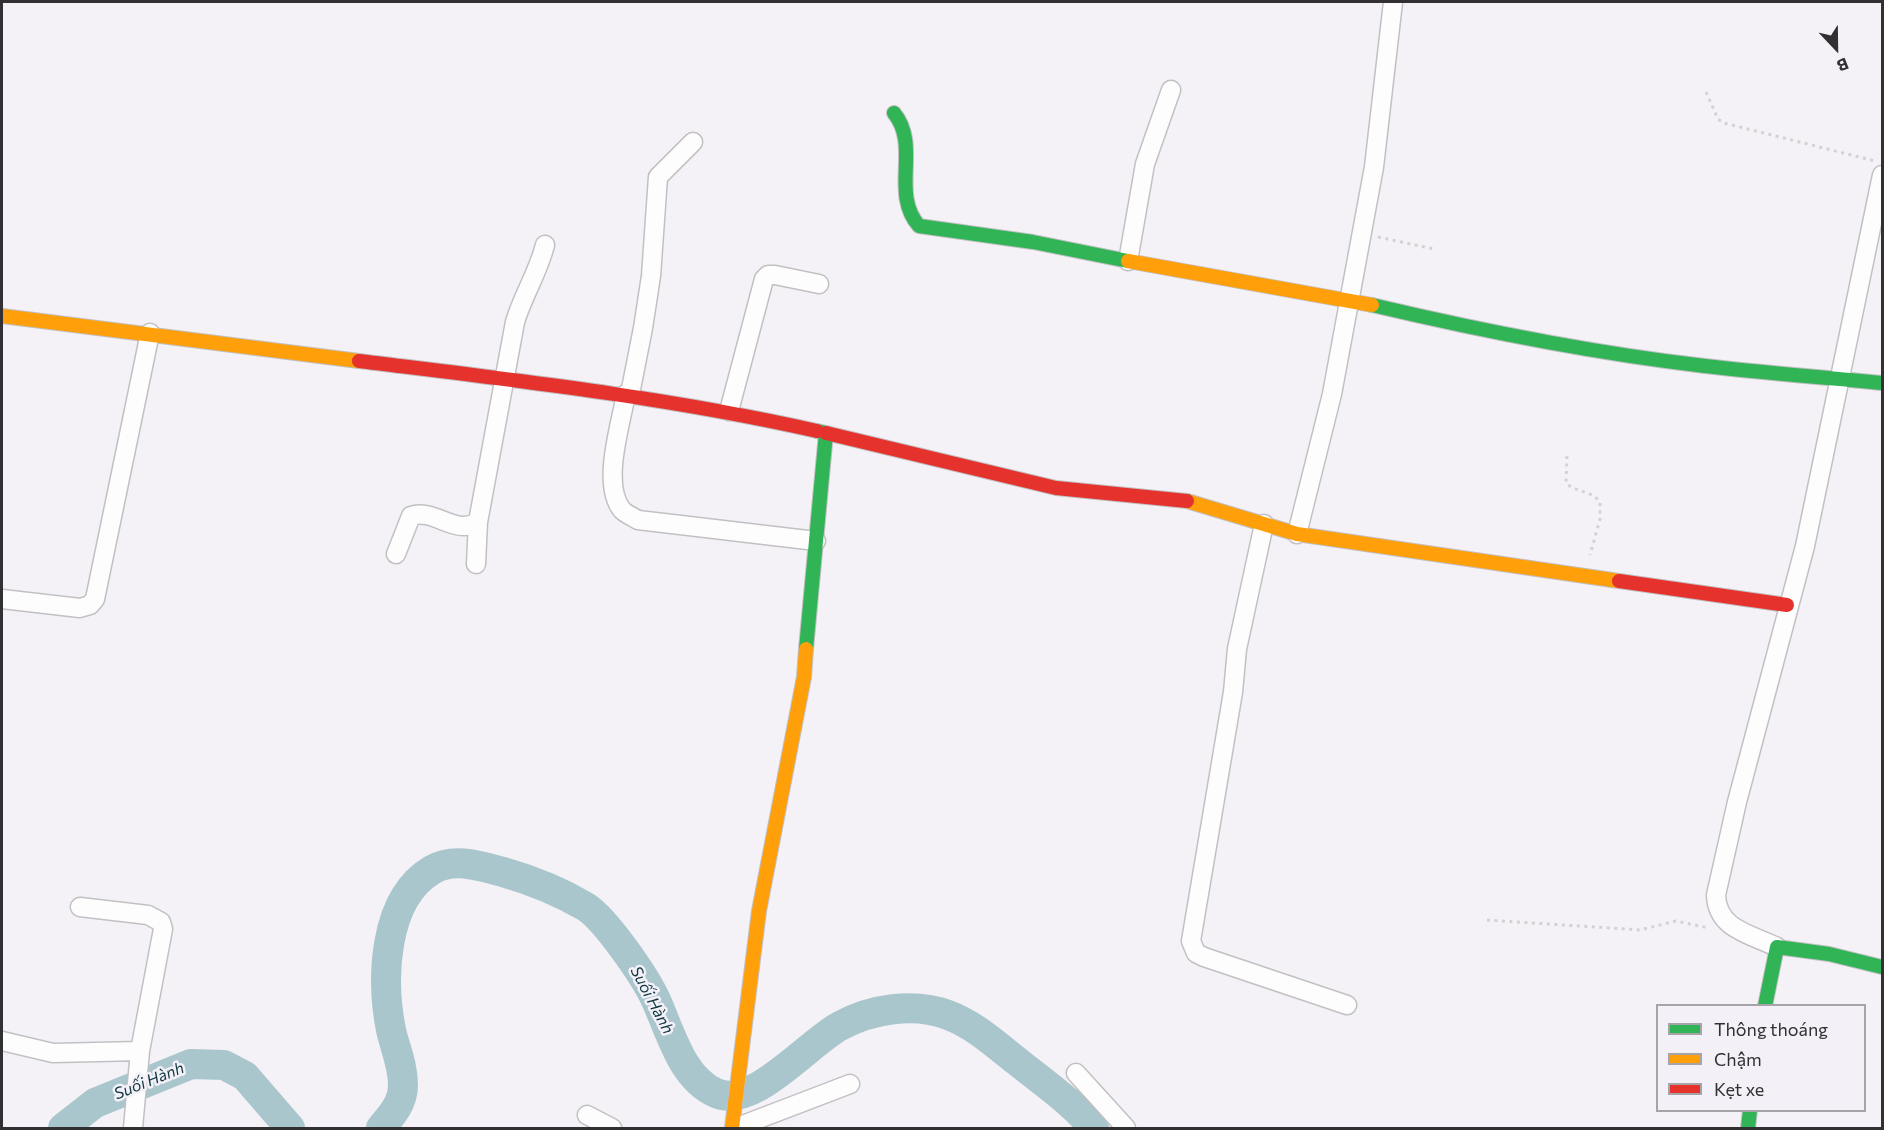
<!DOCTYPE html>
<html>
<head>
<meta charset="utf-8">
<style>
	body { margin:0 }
	#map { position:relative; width:1884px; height:1130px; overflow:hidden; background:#f4f2f6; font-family:Commissioner,sans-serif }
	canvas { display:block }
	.frame { position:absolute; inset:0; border:3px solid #323033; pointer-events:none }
	.legend { position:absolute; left:1656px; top:1004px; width:210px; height:108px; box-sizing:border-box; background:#f4f0f8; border:2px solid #a6a3a9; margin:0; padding:8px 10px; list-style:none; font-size:18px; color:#323033 }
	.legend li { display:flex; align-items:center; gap:12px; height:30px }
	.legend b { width:30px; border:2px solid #a6a3a9 }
	.north { position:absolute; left:1806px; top:18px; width:60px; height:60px; -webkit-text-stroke:4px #f4f0f8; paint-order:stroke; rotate:158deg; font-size:16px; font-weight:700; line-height:24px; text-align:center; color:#323033 }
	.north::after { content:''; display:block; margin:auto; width:21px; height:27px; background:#323033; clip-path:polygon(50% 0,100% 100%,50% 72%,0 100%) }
</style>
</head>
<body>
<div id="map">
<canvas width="1884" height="1130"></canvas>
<div class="frame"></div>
<ul class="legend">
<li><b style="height:8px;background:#30b455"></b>Thông thoáng</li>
<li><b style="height:8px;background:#ff9f0a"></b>Chậm</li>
<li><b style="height:8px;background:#e5322d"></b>Kẹt xe</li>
</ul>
<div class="north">B</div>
</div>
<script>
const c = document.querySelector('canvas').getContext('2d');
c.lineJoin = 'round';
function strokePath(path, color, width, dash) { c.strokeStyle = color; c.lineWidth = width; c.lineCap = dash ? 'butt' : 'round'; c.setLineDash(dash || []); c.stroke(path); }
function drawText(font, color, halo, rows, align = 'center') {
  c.font = font + ' Commissioner,sans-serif'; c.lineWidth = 5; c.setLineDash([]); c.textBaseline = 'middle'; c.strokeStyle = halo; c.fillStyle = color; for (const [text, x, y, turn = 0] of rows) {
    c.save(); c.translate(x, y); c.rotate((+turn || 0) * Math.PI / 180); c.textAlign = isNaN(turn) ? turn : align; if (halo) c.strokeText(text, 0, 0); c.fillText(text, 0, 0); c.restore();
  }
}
const river = new Path2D(`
	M 63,1128 L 95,1103 L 191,1064 L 224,1065 L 245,1076 L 290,1128
	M 381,1128 C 392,1115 403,1103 403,1085 C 403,1065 395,1048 391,1030 C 381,980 383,899 432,870 C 454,857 480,866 503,872 C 531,880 561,892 586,907 C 606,920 643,974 654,996 C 670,1029 680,1077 716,1093 C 753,1110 808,1043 840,1026 C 871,1009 914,1002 948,1015 C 975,1025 996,1045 1018,1062 C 1044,1083 1072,1102 1094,1128`);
const path = new Path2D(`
	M 1706,92 L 1718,119 L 1724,123 L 1875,161
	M 1378,237 L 1434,249
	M 1567,456 L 1566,483 C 1577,493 1591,490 1600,502 L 1600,519 L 1590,555
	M 1487,920 L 1640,930 L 1676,921 L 1709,928`);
const street = new Path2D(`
	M 1128,261 L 1145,164 L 1171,90
	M 626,394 C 621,424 601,484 622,510 C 626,514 633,517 638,520 L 816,541
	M 630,394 L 643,328 L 651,276 L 658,177 L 693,142
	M 729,411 L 764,279 L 768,275 L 775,275 L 819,284
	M 1264,524 L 1237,649 L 1233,692 L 1191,941 L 1196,953 L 1204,957 L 1347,1005
	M 1297,534 L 1332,394 L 1374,167 L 1393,2
	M 396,554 L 411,516 C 435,508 454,536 478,522
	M 476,564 L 478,522 L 515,322 C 523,295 538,273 545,245
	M 2,599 L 80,608 L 90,605 L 95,599 L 150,333
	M 80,907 L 148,915 L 161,922 L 163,929 L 140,1051 L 133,1128
	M 1777,947 C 1750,934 1717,929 1716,895 L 1737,802 L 1805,546 L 1882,175
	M 2,1041 L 53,1053 L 140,1051
	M 1076,1073 L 1126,1128
	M 587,1115 L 612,1128
	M 735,1128 L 850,1084`);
const fast = new Path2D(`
	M 894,113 C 921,146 890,193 919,226 L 1033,242 L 1128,261
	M 1372,305 C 1482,331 1592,353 1705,366 C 1764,373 1823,377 1882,383
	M 806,649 L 826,433 L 817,431
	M 1765,1006 L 1777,947 L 1829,954 L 1882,967
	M 1748,1128 L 1750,1110`);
const slow = new Path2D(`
	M 1128,261 L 1372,305
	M 2,316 L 359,361
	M 1187,501 L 1297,534 L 1619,581
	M 732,1128 L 759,911 L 804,677 L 806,649`);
const jam = new Path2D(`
	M 359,361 C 513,380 666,397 817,431
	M 826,433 L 1056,488 L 1187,501
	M 1619,581 L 1787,605`);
const waterNames = [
	["Suối Hành",652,1000,62],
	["Suối Hành",149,1081,-22]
];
strokePath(river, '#a9c6cd', 30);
strokePath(street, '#c2c0c3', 21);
strokePath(fast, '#c2c0c3', 16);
strokePath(slow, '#c2c0c3', 16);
strokePath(jam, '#c2c0c3', 16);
strokePath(path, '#d3d2d3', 3, [3, 4.5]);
strokePath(street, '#fdfdfe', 18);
strokePath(fast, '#30b455', 14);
strokePath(slow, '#ff9f0a', 14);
strokePath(jam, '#e5322d', 14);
drawText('italic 16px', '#0e373e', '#f4f0f8', waterNames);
</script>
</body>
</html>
